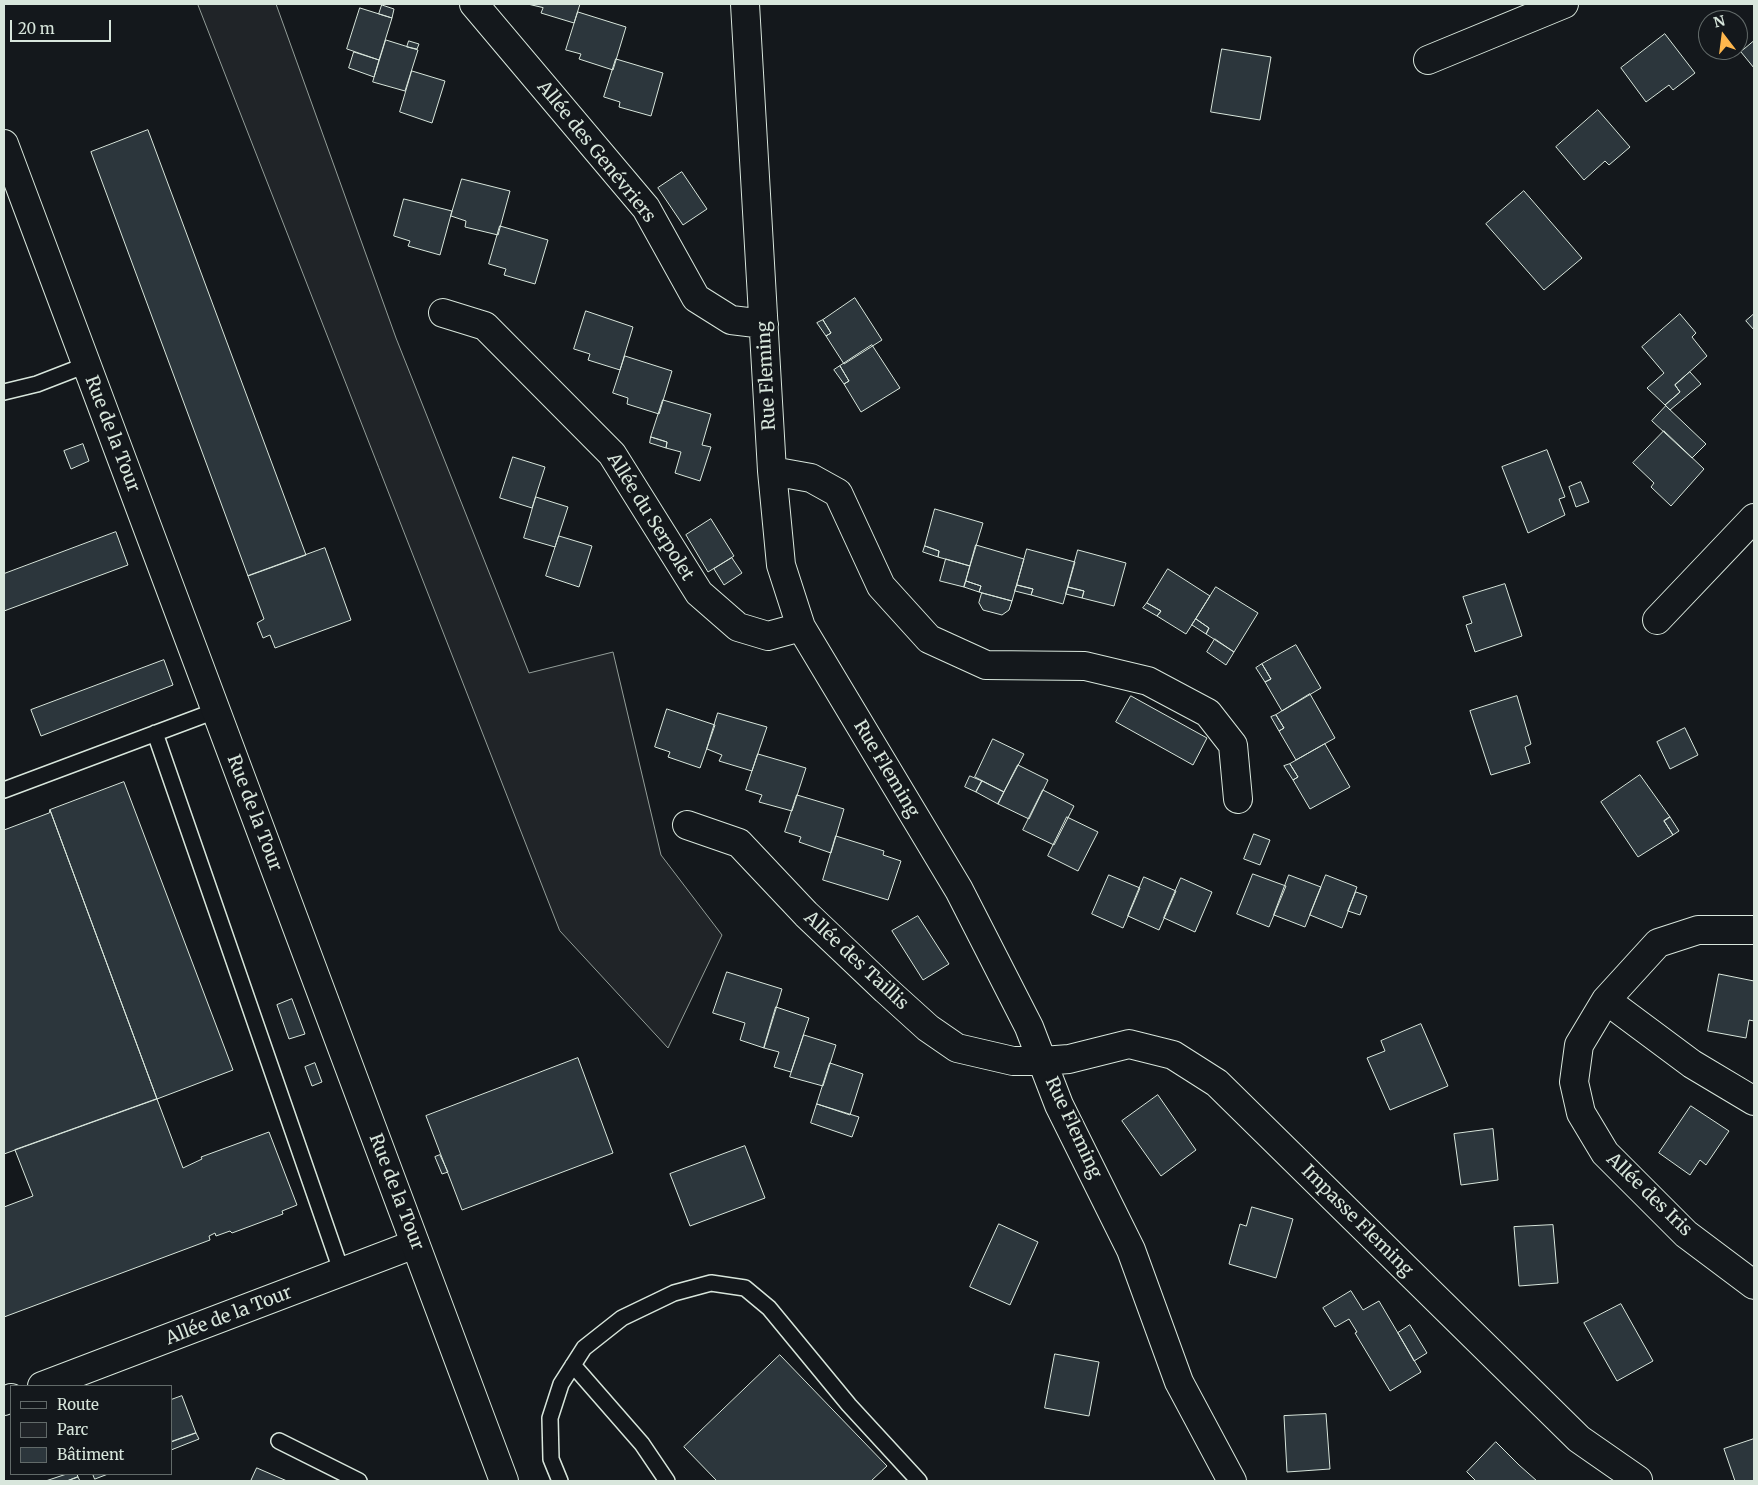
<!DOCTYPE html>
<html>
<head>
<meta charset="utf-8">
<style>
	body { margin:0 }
	#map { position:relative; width:1758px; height:1485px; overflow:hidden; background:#14181c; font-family:Merriweather,serif }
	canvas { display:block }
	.frame { position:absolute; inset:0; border:5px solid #d8e6dc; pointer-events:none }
	.legend { position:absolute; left:10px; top:1385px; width:162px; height:90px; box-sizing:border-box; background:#14181c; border:1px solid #626a69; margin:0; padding:6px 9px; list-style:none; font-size:15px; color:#d8e6dc }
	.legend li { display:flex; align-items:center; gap:10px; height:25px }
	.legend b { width:25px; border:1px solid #626a69 }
	.north { position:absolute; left:1698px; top:10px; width:50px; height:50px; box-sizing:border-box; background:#14181c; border:1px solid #626a69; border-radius:50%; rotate:345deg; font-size:14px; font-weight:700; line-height:20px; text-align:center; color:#d8e6dc }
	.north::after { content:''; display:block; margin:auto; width:18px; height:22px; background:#ffb74d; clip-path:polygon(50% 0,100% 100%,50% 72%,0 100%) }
	.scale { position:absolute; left:10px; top:20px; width:101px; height:22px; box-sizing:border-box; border:2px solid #d8e6dc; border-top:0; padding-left:6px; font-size:15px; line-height:18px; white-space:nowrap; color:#d8e6dc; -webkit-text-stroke:4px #14181c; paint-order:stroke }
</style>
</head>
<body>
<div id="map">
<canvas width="1758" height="1485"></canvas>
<div class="frame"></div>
<ul class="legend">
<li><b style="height:6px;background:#14181c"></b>Route</li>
<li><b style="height:14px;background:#202428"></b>Parc</li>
<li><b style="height:14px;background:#2c363c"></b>Bâtiment</li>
</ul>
<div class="north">N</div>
<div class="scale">20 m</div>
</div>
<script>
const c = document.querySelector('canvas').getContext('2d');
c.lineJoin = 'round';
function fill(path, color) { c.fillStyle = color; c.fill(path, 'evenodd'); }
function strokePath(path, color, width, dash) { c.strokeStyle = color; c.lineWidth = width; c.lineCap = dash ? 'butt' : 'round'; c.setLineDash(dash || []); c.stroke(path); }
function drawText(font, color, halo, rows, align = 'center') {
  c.font = font + ' Merriweather,serif'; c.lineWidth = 4; c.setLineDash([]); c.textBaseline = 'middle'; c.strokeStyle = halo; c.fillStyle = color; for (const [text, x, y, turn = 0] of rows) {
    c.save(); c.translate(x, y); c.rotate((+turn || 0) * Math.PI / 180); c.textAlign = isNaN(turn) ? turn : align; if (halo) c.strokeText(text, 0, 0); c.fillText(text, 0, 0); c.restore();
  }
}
const green = new Path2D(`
	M 198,4 L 276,4 L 396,338 L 529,673 L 613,652 L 661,855 L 722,935 L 668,1048 L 560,931 Z`);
const building = new Path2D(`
	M 528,4 L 580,4 L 574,23 L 541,13 L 543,8 Z
	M 382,5 L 394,9 L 392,18 L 379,14 Z
	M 360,8 L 392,18 L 379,60 L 347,49 Z
	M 578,12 L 626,27 L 613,70 L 579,59 L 581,54 L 566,50 Z
	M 1665,34 L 1695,73 L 1673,90 L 1669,85 L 1646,102 L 1621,68 Z
	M 386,40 L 418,50 L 405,91 L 373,82 Z
	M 409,41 L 419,44 L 417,49 L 407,47 Z
	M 1754,41 L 1754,68 L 1741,52 Z
	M 1222,49 L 1271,57 L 1260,120 L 1211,112 Z
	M 354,52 L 379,60 L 374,77 L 349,68 Z
	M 616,59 L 663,73 L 651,116 L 619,107 L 620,102 L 604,97 Z
	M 412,71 L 445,81 L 432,123 L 400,112 Z
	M 1598,110 L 1630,147 L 1609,165 L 1605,161 L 1584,180 L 1556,147 Z
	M 148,130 L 306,555 L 248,576 L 91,152 Z
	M 682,172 L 707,209 L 683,225 L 658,188 Z
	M 462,179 L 510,191 L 498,235 L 465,227 L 466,221 L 451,216 Z
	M 1524,191 L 1582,258 L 1544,290 L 1486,224 Z
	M 404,199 L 452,211 L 440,255 L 408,246 L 410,241 L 394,236 Z
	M 500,226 L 548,240 L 535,284 L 504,275 L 506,269 L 489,264 Z
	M 855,298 L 882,340 L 844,364 L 826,336 L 831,333 L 823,320 Z
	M 586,311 L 633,327 L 620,370 L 588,360 L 590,354 L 574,349 Z
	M 1680,314 L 1696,333 L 1692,337 L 1707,356 L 1675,385 L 1680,392 L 1665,405 L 1647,388 L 1664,373 L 1642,347 Z
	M 1754,314 L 1754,330 L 1746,321 Z
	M 823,320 L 831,333 L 826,336 L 817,323 Z
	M 872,345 L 900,388 L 861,412 L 844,384 L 849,381 L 840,366 Z
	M 625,356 L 672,371 L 659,414 L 627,404 L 628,398 L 613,393 Z
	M 840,366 L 849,381 L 844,384 L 834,370 Z
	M 1690,372 L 1701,384 L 1670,410 L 1665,405 L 1680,392 L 1675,385 Z
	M 663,400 L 711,414 L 702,445 L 711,447 L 700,481 L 675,473 L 681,452 L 666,448 L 667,442 L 651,437 Z
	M 1666,406 L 1706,444 L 1692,458 L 1652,421 Z
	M 1664,431 L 1704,469 L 1671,506 L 1651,487 L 1654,483 L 1633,463 Z
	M 651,437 L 667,442 L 666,448 L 650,443 Z
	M 83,444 L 89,461 L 71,469 L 64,451 Z
	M 1547,450 L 1565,497 L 1559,499 L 1565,515 L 1528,533 L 1502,467 Z
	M 513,457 L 545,467 L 532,508 L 500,498 Z
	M 1581,482 L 1589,502 L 1576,507 L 1569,487 Z
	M 536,497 L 568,507 L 555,547 L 524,538 Z
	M 935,509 L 983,523 L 970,566 L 938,557 L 939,551 L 925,546 Z
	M 711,519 L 734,556 L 708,572 L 686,535 Z
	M 116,532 L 128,565 L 4,611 L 4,574 Z
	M 559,536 L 592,546 L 579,587 L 546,576 Z
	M 976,545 L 1024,559 L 1012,601 L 979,592 L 981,586 L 966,581 Z
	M 925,546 L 939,551 L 938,557 L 923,552 Z
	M 325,548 L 351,620 L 275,648 L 270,635 L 263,638 L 257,623 L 264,619 L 248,576 Z
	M 1027,549 L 1075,562 L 1063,604 L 1031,595 L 1033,589 L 1017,585 Z
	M 1078,550 L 1126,563 L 1114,606 L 1082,598 L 1084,591 L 1068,587 Z
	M 732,558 L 742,573 L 724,585 L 714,569 Z
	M 946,559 L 970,566 L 964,587 L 940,581 Z
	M 1168,569 L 1210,596 L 1186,634 L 1157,616 L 1161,611 L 1147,603 Z
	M 966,581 L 981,586 L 979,592 L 964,587 Z
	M 1505,584 L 1522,636 L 1475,652 L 1466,625 L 1472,623 L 1463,597 Z
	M 1017,585 L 1033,589 L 1031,595 L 1015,591 Z
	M 1068,587 L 1084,591 L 1082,598 L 1066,594 Z
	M 1216,587 L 1258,613 L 1234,652 L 1206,634 L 1209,628 L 1196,619 Z
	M 982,593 L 1012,601 L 1009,610 L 1002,615 L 983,610 L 979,603 Z
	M 1147,603 L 1161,611 L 1157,616 L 1143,608 Z
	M 1196,619 L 1209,628 L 1206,634 L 1192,625 Z
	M 1215,639 L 1234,652 L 1226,665 L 1207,652 Z
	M 1296,645 L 1321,688 L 1282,711 L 1265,682 L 1271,679 L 1262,664 Z
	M 164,660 L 173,685 L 41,736 L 31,710 Z
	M 1262,664 L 1271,679 L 1265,682 L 1256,668 Z
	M 1310,694 L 1335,738 L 1296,760 L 1279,731 L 1284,728 L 1276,715 Z
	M 1131,696 L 1207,738 L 1193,765 L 1116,722 Z
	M 1517,696 L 1531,744 L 1525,747 L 1530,763 L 1491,775 L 1470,711 Z
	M 667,709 L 715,725 L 700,768 L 668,757 L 670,752 L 655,747 Z
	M 718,713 L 767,727 L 752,771 L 719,761 L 722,755 L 707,749 Z
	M 1276,715 L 1284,728 L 1279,731 L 1271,717 Z
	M 1685,728 L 1698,755 L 1670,769 L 1657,742 Z
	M 993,739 L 1024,754 L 1004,792 L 975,777 Z
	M 1325,744 L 1350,787 L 1310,809 L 1293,780 L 1298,777 L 1290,764 Z
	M 758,754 L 806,768 L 792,811 L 759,802 L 762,795 L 746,790 Z
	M 1290,764 L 1298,777 L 1293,780 L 1284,766 Z
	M 1018,765 L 1048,780 L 1029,819 L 998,804 Z
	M 1640,775 L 1670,817 L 1664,821 L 1673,835 L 1638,857 L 1601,802 Z
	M 970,776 L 982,781 L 976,792 L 965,787 Z
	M 982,781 L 1004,792 L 998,804 L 976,792 Z
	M 124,782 L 233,1070 L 157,1099 L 50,810 Z
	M 1043,790 L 1074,806 L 1054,845 L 1023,830 Z
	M 797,795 L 844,809 L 831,853 L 799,842 L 801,837 L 785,832 Z
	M 50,810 L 157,1099 L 4,1154 L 4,830 L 49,813 Z
	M 1067,817 L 1098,832 L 1078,871 L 1048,856 Z
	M 1670,817 L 1679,831 L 1673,835 L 1664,821 Z
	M 1254,834 L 1270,840 L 1260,865 L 1244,859 Z
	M 836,836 L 884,851 L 883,855 L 901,861 L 888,900 L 823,880 Z
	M 1253,874 L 1286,886 L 1269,927 L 1237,914 Z
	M 1109,875 L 1140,888 L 1123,928 L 1092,914 Z
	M 1289,875 L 1321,887 L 1305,927 L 1274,915 Z
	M 1326,875 L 1357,887 L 1342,928 L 1310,915 Z
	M 1144,877 L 1176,891 L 1159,930 L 1128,916 Z
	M 1181,878 L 1212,892 L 1195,932 L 1164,918 Z
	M 1356,892 L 1367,896 L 1360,915 L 1348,911 Z
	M 918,916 L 949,964 L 923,980 L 892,931 Z
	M 727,972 L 782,989 L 764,1048 L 740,1040 L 745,1023 L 713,1013 Z
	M 1719,974 L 1754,981 L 1754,1021 L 1749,1020 L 1746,1038 L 1708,1031 Z
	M 292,999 L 305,1034 L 289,1039 L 277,1005 Z
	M 776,1007 L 809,1018 L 791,1072 L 774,1067 L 779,1052 L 764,1048 Z
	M 1421,1024 L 1448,1086 L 1390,1110 L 1367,1058 L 1385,1051 L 1381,1041 Z
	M 804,1035 L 836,1045 L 823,1086 L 790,1077 Z
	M 578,1058 L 613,1153 L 462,1210 L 426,1116 Z
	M 315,1063 L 322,1082 L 312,1086 L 305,1067 Z
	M 830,1063 L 863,1074 L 850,1115 L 817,1104 Z
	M 1158,1095 L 1196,1150 L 1161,1176 L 1122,1121 Z
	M 157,1099 L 183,1168 L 202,1159 L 201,1157 L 269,1132 L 297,1205 L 282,1211 L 283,1214 L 232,1233 L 230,1231 L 216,1236 L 215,1233 L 209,1236 L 210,1240 L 4,1317 L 4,1207 L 33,1196 L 15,1150 Z
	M 817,1104 L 859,1117 L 852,1137 L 811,1123 Z
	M 1691,1106 L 1729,1131 L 1706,1165 L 1700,1160 L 1690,1175 L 1659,1153 Z
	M 1493,1129 L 1498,1180 L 1461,1185 L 1454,1134 Z
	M 745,1146 L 765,1198 L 690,1226 L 670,1174 Z
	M 440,1155 L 448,1172 L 442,1174 L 435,1157 Z
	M 1252,1207 L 1293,1219 L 1276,1278 L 1229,1264 L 1240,1224 L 1246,1226 Z
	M 999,1224 L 1038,1242 L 1010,1305 L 970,1287 Z
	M 1553,1225 L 1558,1283 L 1519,1286 L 1514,1227 Z
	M 1351,1291 L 1363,1310 L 1379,1301 L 1421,1372 L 1390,1391 L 1355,1333 L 1357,1332 L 1349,1319 L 1335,1327 L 1323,1308 Z
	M 1621,1304 L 1653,1361 L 1617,1381 L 1584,1323 Z
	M 1410,1325 L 1427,1353 L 1414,1361 L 1398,1333 Z
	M 1055,1354 L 1099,1362 L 1089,1416 L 1045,1408 Z
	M 780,1355 L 887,1466 L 871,1481 L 717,1481 L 684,1447 Z
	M 182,1396 L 196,1433 L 171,1442 L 171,1400 Z
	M 1326,1414 L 1330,1469 L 1287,1472 L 1284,1416 Z
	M 196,1433 L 199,1439 L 171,1450 L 171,1442 Z
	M 1754,1439 L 1754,1481 L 1735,1481 L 1724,1449 Z
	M 1496,1442 L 1519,1465 L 1537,1481 L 1476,1481 L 1467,1472 Z
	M 257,1468 L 287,1481 L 251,1481 Z
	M 67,1474 L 77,1474 L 78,1477 L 67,1481 L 46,1481 Z
	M 93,1474 L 108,1474 L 95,1479 Z
	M 78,1477 L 80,1481 L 67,1481 Z`);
const service = new Path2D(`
	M 4,392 L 37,384 L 86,365
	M 155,733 L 342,1273
	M 4,790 L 215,711
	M 573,1365 L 642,1444 L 667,1481
	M 279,1441 L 359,1481
	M 560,1481 L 551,1459 L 550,1418 L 561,1384 L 584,1348 L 622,1318 L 674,1293 L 711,1283 L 745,1288 L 769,1308 L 849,1405 L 919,1481`);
const minor = new Path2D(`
	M 474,4 L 646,208 L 696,298 L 731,320 L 764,324
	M 745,4 L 772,471 L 781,565 L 801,627 L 959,890 L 1029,1027 L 1059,1105 L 1131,1250 L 1179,1382 L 1232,1481
	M 1428,60 L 1564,4
	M 443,313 L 485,326 L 612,454 L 699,593 L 738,627 L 768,636 L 801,627
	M 772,471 L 811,478 L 838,493 L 881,586 L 929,639 L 986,665 L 1085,666 L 1148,681 L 1208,713 L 1233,745 L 1238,799
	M 1657,620 L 1754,518
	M 687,825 L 739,843 L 806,914 L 886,990 L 928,1028 L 957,1048 L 1013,1061 L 1043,1061 L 1069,1059 L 1129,1044 L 1173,1055 L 1217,1083 L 1579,1439 L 1638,1480
	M 1754,930 L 1698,930 L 1658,943 L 1606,1000 L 1579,1045 L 1574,1082 L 1581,1113 L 1605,1153 L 1686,1234 L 1754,1285
	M 1606,1000 L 1692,1064 L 1754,1101
	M 42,1386 L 415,1244
	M 4,1401 L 11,1398`);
const tertiary = new Path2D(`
	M 4,144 L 504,1481`);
const streetNames = [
	["Allée des Genévriers",596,152,51],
	["Rue Fleming",767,376,-93],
	["Rue de la Tour",112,434,69],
	["Allée du Serpolet",650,517,58],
	["Rue Fleming",886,769,59],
	["Rue de la Tour",254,813,69],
	["Allée des Taillis",856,961,43],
	["Rue Fleming",1073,1128,65],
	["Rue de la Tour",396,1192,69],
	["Allée des Iris",1649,1195,44],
	["Impasse Fleming",1357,1221,45],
	["Allée de la Tour",229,1316,-21]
];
fill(green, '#202428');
strokePath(green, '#939e99', 1);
fill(building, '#2c363c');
strokePath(building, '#d8e6dc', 1);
strokePath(service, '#d8e6dc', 18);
strokePath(minor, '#d8e6dc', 30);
strokePath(tertiary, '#d8e6dc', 30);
strokePath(service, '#14181c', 15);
strokePath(minor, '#14181c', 28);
strokePath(tertiary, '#14181c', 28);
drawText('18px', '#d8e6dc', '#14181c', streetNames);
</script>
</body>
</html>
